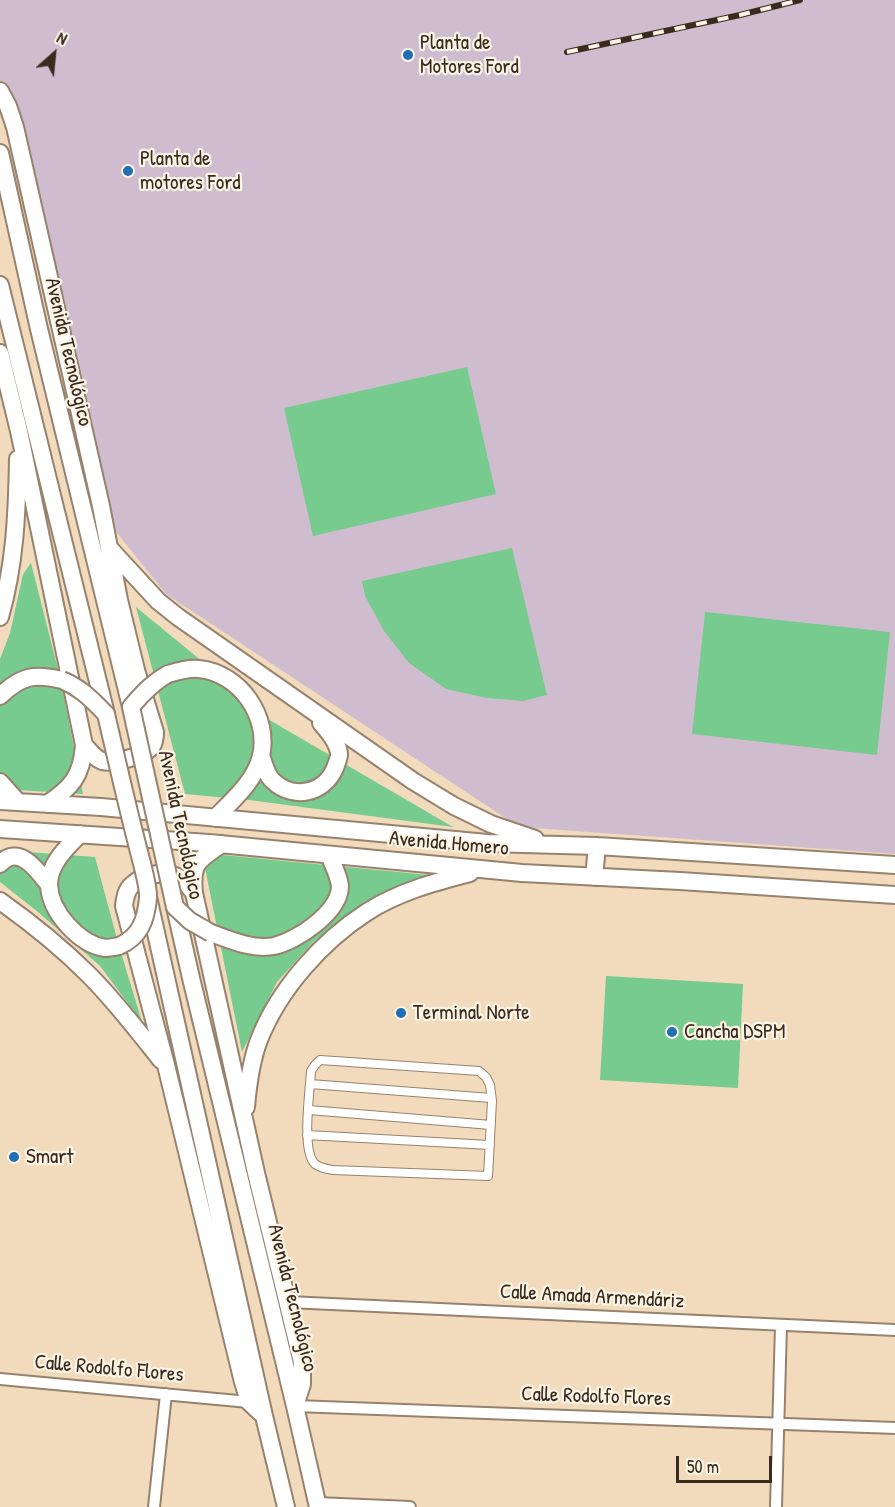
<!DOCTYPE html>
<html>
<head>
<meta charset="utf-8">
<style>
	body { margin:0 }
	#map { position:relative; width:895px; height:1507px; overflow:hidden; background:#f2dbbc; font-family:"Patrick Hand",sans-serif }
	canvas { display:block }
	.north { position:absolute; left:24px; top:24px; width:60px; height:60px; -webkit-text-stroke:4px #fcf5e5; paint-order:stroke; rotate:27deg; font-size:16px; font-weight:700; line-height:24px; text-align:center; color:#3b2a1e }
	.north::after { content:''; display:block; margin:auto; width:21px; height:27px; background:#3b2a1e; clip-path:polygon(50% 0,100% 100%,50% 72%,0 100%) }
	.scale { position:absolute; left:676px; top:1456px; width:96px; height:27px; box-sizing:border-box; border:3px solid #3b2a1e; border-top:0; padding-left:8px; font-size:18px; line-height:21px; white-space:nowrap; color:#3b2a1e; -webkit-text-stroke:4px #fcf5e5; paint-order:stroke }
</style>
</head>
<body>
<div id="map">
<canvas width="895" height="1507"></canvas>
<div class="north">N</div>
<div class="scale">50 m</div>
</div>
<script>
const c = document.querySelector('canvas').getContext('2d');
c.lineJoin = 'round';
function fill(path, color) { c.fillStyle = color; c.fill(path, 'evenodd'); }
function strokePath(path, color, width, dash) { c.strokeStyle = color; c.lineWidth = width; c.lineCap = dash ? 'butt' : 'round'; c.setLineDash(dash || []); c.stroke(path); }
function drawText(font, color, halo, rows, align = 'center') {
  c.font = font + ' "Patrick Hand",sans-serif'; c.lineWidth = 4.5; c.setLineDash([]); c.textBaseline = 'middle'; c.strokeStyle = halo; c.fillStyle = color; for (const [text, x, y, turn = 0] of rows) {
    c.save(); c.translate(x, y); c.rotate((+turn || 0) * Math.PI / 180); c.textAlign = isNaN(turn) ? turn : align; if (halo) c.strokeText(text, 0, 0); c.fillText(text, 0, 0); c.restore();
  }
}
const industrial = new Path2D(`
	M 0,0 L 895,0 L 895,854 L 519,827 L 166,594 L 109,523 L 0,80 Z`);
const green = new Path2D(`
	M 467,367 L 496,494 L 313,536 L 284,408 Z
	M 512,548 L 547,695 L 523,701 L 487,698 L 446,689 L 409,663 L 384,631 L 365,596 L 362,581 Z
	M 31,563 L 61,681 L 83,794 L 0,789 L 0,659 L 10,633 L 23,574 Z
	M 136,607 L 214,671 L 252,687 L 266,718 L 453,827 L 249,800 L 185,794 Z
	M 705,612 L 890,632 L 877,755 L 692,734 Z
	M 0,850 L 95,857 L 119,946 L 142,1022 L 100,966 L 38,912 L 0,882 Z
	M 202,853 L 429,875 L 386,892 L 347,915 L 313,942 L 277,982 L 242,1052 Z
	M 606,976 L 743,984 L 738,1088 L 600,1080 Z`);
const pedestrian = new Path2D(`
	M 320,1060 L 479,1071 L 486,1077 L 490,1085 L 492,1101 L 488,1176 L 333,1170 C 327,1169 320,1168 315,1164 C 301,1151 310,1091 311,1071 L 315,1065 Z
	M 310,1084 L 491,1098
	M 309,1110 L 491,1125
	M 307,1135 L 490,1145`);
const minor = new Path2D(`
	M 288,1302 L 895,1330
	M 0,1379 L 249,1402
	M 295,1406 L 895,1428
	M 317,1503 L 410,1507
	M 154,1507 L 166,1394
	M 776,1507 L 781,1325`);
const primary = new Path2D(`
	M 0,91 L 8,106 L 15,127 L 101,506 L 119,600 L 136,670 L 155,732 C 155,737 155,741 152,746 C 145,756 114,764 102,761 C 94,758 90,751 84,745 L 19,431 L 0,353
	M 0,153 L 39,329 L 131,707
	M 0,285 L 106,714
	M 111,550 L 158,601 L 178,617 L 413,781 L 454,806 L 491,824 L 535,839
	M 0,617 C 15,564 17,514 18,459
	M 168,674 C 178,671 188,668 199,669 C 240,673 270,717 261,756 C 255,781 233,800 215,818
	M 0,696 C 21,676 34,673 62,680
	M 261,755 C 264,763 266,775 273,781 C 293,800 324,794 335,768 C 336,765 339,758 339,755 C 339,743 328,731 321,723
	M 0,782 L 18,802
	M 0,801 L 101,807 L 487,843 L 597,846 L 895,865
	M 47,804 C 71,788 82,776 84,745
	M 0,829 L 209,843 L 522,873 L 680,881 L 895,895
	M 80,834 C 66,848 49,864 49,885 C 50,912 79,944 105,948 C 110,948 114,947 119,946
	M 0,864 C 19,843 38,871 49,885
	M 594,877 L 597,846
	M 194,893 C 191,863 198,860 222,844
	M 148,897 L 264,1416 L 286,1507
	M 0,901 C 31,923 62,948 89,975 C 115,1001 138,1031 161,1060
	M 175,907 L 191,978 L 295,1406 L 318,1507
	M 211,933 C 230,940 253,950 274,946 C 297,941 340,912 340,886 C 339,876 333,865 329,855
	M 246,1107 C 248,1084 251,1061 259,1040 C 279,989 322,941 367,912 C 398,892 435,882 470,873
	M 264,1416 L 249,1402 L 243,1382 L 166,1065 L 124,906 C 125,898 126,890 132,885 C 144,873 168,870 181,879 C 187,883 190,888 194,893 L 256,1173 L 302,1362 L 302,1384 L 295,1406`);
const rail = new Path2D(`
	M 567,52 L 740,15 L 800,0`);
const primaryBridge = new Path2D(`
	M 168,674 C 153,682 142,694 131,707 L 175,907 L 190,921 L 211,933
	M 62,680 C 81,688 91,699 106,714 C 116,757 126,801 137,844 C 140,857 149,886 148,898 C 146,920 140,937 119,946`);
const markers = [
	[408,55,6,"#1f6fb2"],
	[128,171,6,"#1f6fb2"],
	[401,1013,6,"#1f6fb2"],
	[672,1032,6,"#1f6fb2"],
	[14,1157,6,"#1f6fb2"]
];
const poiNames = [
	["Planta de",420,43],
	["Motores Ford",420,67],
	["Planta de",140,159],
	["motores Ford",140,183],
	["Terminal Norte",413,1013],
	["Cancha DSPM",684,1032],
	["Smart",26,1157]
];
const streetNames = [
	["Avenida Tecnológico",68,352,77],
	["Avenida Tecnológico",180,825,78],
	["Avenida Homero",449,844,5],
	["Calle Amada Armendáriz",592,1297,3],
	["Avenida Tecnológico",292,1298,76],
	["Calle Rodolfo Flores",109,1369,5],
	["Calle Rodolfo Flores",596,1397,2]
];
fill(industrial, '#cfbdcf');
fill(green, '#78cb8e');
strokePath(pedestrian, '#96826d', 10);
strokePath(minor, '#96826d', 14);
strokePath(primary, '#96826d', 20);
strokePath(pedestrian, '#fff', 8);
strokePath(minor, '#fff', 10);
strokePath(primary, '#fff', 16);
strokePath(rail, '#3b2a1e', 6);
strokePath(rail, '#fcf5e5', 4, [11]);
strokePath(primaryBridge, '#96826d', 20, []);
strokePath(primaryBridge, '#fff', 16);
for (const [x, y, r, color] of markers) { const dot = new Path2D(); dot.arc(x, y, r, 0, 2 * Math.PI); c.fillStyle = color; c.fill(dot); strokePath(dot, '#fcf5e5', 2); }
drawText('21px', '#3b2a1e', '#fcf5e5', poiNames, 'left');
drawText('21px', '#3b2a1e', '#fcf5e5', streetNames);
</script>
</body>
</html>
